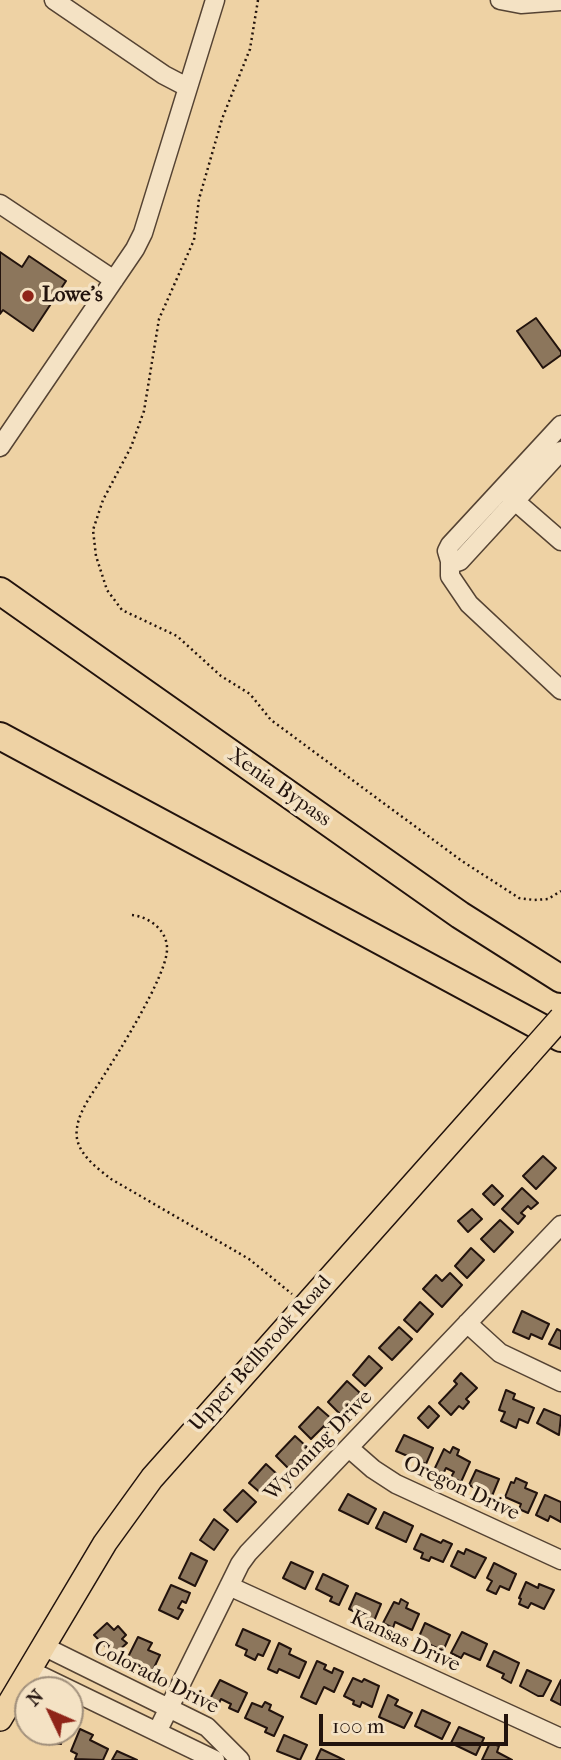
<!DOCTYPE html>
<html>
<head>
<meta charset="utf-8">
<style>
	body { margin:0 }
	#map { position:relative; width:561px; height:1760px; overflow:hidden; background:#eed2a4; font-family:"IM FELL French Canon",serif }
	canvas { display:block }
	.north { position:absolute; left:14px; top:1676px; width:70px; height:70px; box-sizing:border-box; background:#f4e2c4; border:2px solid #a08f7b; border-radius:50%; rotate:314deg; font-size:19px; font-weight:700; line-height:28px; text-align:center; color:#22130d }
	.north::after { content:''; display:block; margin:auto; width:24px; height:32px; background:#8f2418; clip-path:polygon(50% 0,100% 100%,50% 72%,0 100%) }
	.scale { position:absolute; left:319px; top:1714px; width:189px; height:32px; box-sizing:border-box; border:4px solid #22130d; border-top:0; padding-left:9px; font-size:21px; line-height:24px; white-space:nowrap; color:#22130d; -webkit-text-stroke:5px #f4e2c4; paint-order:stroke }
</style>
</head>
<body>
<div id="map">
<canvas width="561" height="1760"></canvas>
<div class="north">N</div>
<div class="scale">100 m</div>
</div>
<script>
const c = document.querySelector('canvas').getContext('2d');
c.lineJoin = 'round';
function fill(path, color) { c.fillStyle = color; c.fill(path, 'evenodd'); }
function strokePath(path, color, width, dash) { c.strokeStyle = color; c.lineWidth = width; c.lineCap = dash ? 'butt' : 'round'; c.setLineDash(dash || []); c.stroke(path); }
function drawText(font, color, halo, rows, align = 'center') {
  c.font = font + ' "IM FELL French Canon",serif'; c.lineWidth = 7; c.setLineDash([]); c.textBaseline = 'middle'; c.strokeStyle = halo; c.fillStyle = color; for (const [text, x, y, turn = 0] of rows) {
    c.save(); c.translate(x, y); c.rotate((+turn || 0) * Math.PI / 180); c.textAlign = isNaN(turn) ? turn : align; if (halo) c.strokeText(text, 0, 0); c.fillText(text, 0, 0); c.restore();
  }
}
const building = new Path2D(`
	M 0,252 L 22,267 L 29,256 L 66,281 L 33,331 L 3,310 L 0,314 Z
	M 536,318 L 561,352 L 561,355 L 543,368 L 517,331 Z
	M 543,1156 L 556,1168 L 536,1189 L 523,1176 Z
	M 492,1185 L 503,1196 L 494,1205 L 483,1194 Z
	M 522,1188 L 538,1203 L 531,1209 L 528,1206 L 521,1213 L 525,1216 L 518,1224 L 502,1209 Z
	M 472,1209 L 482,1219 L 468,1232 L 458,1221 Z
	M 500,1220 L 513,1232 L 494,1252 L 481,1239 Z
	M 471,1248 L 484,1260 L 467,1278 L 455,1266 Z
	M 450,1273 L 462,1285 L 442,1307 L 423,1289 L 436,1275 L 442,1281 Z
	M 420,1302 L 433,1314 L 417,1332 L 404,1320 Z
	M 522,1311 L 549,1324 L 542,1339 L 531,1334 L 529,1339 L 513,1332 Z
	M 399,1327 L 412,1339 L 392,1360 L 379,1348 Z
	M 557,1329 L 561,1331 L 561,1349 L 549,1344 Z
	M 369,1356 L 382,1368 L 365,1386 L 353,1375 Z
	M 461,1373 L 477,1388 L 466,1399 L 469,1402 L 463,1409 L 459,1406 L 451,1415 L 439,1403 L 457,1384 L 454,1381 Z
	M 347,1381 L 360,1393 L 340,1414 L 328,1402 Z
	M 506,1390 L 515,1394 L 513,1399 L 534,1408 L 528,1423 L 519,1419 L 516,1428 L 501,1421 L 505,1412 L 499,1410 Z
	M 429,1406 L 439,1416 L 428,1428 L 418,1418 Z
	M 318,1407 L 334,1421 L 327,1429 L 324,1426 L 311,1439 L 299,1427 Z
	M 544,1409 L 561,1416 L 559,1435 L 537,1423 Z
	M 404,1435 L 433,1448 L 426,1464 L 396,1451 Z
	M 295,1436 L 308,1448 L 289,1469 L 276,1456 Z
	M 453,1447 L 459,1450 L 457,1455 L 470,1462 L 461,1482 L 451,1477 L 454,1472 L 446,1468 L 443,1474 L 434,1470 L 444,1449 L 450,1453 Z
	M 266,1464 L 279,1476 L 262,1494 L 249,1483 Z
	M 476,1470 L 499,1479 L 492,1496 L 469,1485 Z
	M 516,1478 L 527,1483 L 525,1488 L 537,1493 L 528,1513 L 519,1509 L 521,1504 L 505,1497 L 511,1482 L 514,1483 Z
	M 243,1490 L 256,1502 L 237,1522 L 224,1510 Z
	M 348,1494 L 376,1509 L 368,1524 L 339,1510 Z
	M 545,1495 L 561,1502 L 561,1522 L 550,1516 L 548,1521 L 536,1515 Z
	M 384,1512 L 413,1526 L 406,1542 L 376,1528 Z
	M 214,1519 L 228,1530 L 214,1550 L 200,1540 Z
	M 421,1534 L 441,1543 L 443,1540 L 452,1544 L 443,1562 L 431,1557 L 429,1561 L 421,1558 L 423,1553 L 414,1549 Z
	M 466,1549 L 486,1558 L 475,1578 L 451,1566 L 458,1551 L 464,1554 Z
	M 191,1553 L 207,1561 L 195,1586 L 179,1578 Z
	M 291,1562 L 313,1572 L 305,1589 L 283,1578 Z
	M 494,1563 L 516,1574 L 509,1590 L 500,1586 L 496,1594 L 487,1590 L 492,1581 L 487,1578 Z
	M 323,1574 L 348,1586 L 339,1605 L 330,1601 L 332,1597 L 316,1589 Z
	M 526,1582 L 538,1588 L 539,1584 L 554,1590 L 544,1609 L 531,1603 L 528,1608 L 519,1604 L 521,1599 L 519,1598 Z
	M 171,1585 L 190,1593 L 186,1603 L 182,1601 L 178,1608 L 183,1610 L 178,1619 L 159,1610 Z
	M 356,1593 L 381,1604 L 374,1621 L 349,1609 Z
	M 401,1599 L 408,1603 L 406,1608 L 419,1614 L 412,1630 L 395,1622 L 393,1628 L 383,1623 L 394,1602 L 399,1604 Z
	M 107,1623 L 114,1630 L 118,1626 L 126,1635 L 122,1639 L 127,1643 L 114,1655 L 94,1635 Z
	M 425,1623 L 450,1635 L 443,1651 L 418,1639 Z
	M 243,1629 L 270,1641 L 263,1656 L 258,1654 L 255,1660 L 245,1655 L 247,1650 L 236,1645 Z
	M 462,1632 L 487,1644 L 480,1660 L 464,1653 L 461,1658 L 451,1653 Z
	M 138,1637 L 152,1643 L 148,1650 L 160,1655 L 152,1672 L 127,1659 Z
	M 279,1643 L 291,1649 L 289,1654 L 306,1662 L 299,1678 L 279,1669 L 277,1673 L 268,1669 Z
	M 494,1651 L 519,1663 L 511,1683 L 502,1678 L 504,1674 L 487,1666 Z
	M 317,1661 L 326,1665 L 324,1669 L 332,1673 L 334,1668 L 343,1672 L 334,1692 L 324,1687 L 316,1704 L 301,1697 Z
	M 527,1670 L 551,1681 L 543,1696 L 538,1696 L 520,1686 Z
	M 353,1678 L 362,1682 L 364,1679 L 379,1686 L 372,1707 L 362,1702 L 360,1707 L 353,1704 L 354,1701 L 344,1696 Z
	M 220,1680 L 247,1693 L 238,1712 L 229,1708 L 231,1704 L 221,1699 L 219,1703 L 210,1699 Z
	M 561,1680 L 561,1705 L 551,1700 Z
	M 388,1695 L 398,1700 L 395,1705 L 412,1713 L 404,1728 L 379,1717 Z
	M 265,1702 L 271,1705 L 269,1710 L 283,1717 L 274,1736 L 265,1732 L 267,1728 L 245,1718 L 252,1703 L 262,1707 Z
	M 422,1710 L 450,1723 L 442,1739 L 415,1726 Z
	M 459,1727 L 484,1738 L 476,1755 L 451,1743 Z
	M 80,1729 L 93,1735 L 90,1740 L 108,1749 L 103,1760 L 75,1759 L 77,1754 L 71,1751 Z
	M 44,1732 L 68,1732 L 68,1738 L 62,1737 L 61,1744 L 51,1743 L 52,1737 L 43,1736 Z
	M 284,1735 L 307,1745 L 300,1760 L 277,1751 Z
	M 490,1743 L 499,1746 L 497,1752 L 512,1760 L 482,1760 Z
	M 321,1749 L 338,1757 L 344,1760 L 316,1760 Z
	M 117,1751 L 137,1760 L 112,1760 Z`);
const path = new Path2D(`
	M 258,0 L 250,49 L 222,119 L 199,199 L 194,240 L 159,319 L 144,411 L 131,447 L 103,500 L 93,530 L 96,556 L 107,590 L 122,610 L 177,636 L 221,676 L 250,694 L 271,720 L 462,861 L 519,898 L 534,900 L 548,899 L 561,891
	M 132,915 C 150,917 168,931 167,950 C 166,977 117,1055 101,1080 C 92,1094 79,1111 77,1128 C 73,1151 96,1167 111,1179 L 249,1259 L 292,1294`);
const minor = new Path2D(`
	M 54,0 L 164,75 L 187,87
	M 500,0 L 521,4 L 561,1
	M 0,204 L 114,280
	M 561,425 L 450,545 L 447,551 L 450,561 L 454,563 L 460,561 L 561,451
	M 0,447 L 135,249 L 143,233 L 215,0
	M 507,494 L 561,541
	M 450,561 L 450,576 L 469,604 L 561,690
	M 467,1323 L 500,1353 L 561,1382
	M 349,1448 L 373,1469 L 396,1484 L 561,1560
	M 229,1586 L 561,1738
	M 43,1646 L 207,1727 L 240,1760
	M 29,1670 L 215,1760
	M 157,1732 L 240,1564 L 248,1553 L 561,1225`);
const major = new Path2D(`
	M 0,1719 L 105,1543 L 152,1478 L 522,1062`);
const highway = new Path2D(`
	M 0,591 L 460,915 L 561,979
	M 0,736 L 561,1038`);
const majorBridge = new Path2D(`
	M 522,1062 L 561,1018`);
const markers = [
	[28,296,7,"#8f2418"]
];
const poiNames = [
	["Lowe's",42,296]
];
const streetNames = [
	["Xenia Bypass",279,788,35],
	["Upper Bellbrook Road",261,1354,-48],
	["Wyoming Drive",319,1446,-46],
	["Oregon Drive",461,1489,25],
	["Kansas Drive",405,1642,25],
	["Colorado Drive",156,1678,27]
];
fill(building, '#8c765c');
strokePath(building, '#22130d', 2);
strokePath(minor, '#554333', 21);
strokePath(major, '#22130d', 26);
strokePath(highway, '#22130d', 30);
strokePath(path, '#22130d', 2.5, [2, 3.5]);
strokePath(minor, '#f4e2c4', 18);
strokePath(major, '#eed2a4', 23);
strokePath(highway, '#eed2a4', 26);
strokePath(majorBridge, '#22130d', 26, []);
strokePath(majorBridge, '#eed2a4', 23);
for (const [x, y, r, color] of markers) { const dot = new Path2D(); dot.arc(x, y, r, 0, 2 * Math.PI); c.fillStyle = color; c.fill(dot); strokePath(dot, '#f4e2c4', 2.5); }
drawText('bold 21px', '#22130d', '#f4e2c4', poiNames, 'left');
drawText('21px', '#22130d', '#f4e2c4', streetNames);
</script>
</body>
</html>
